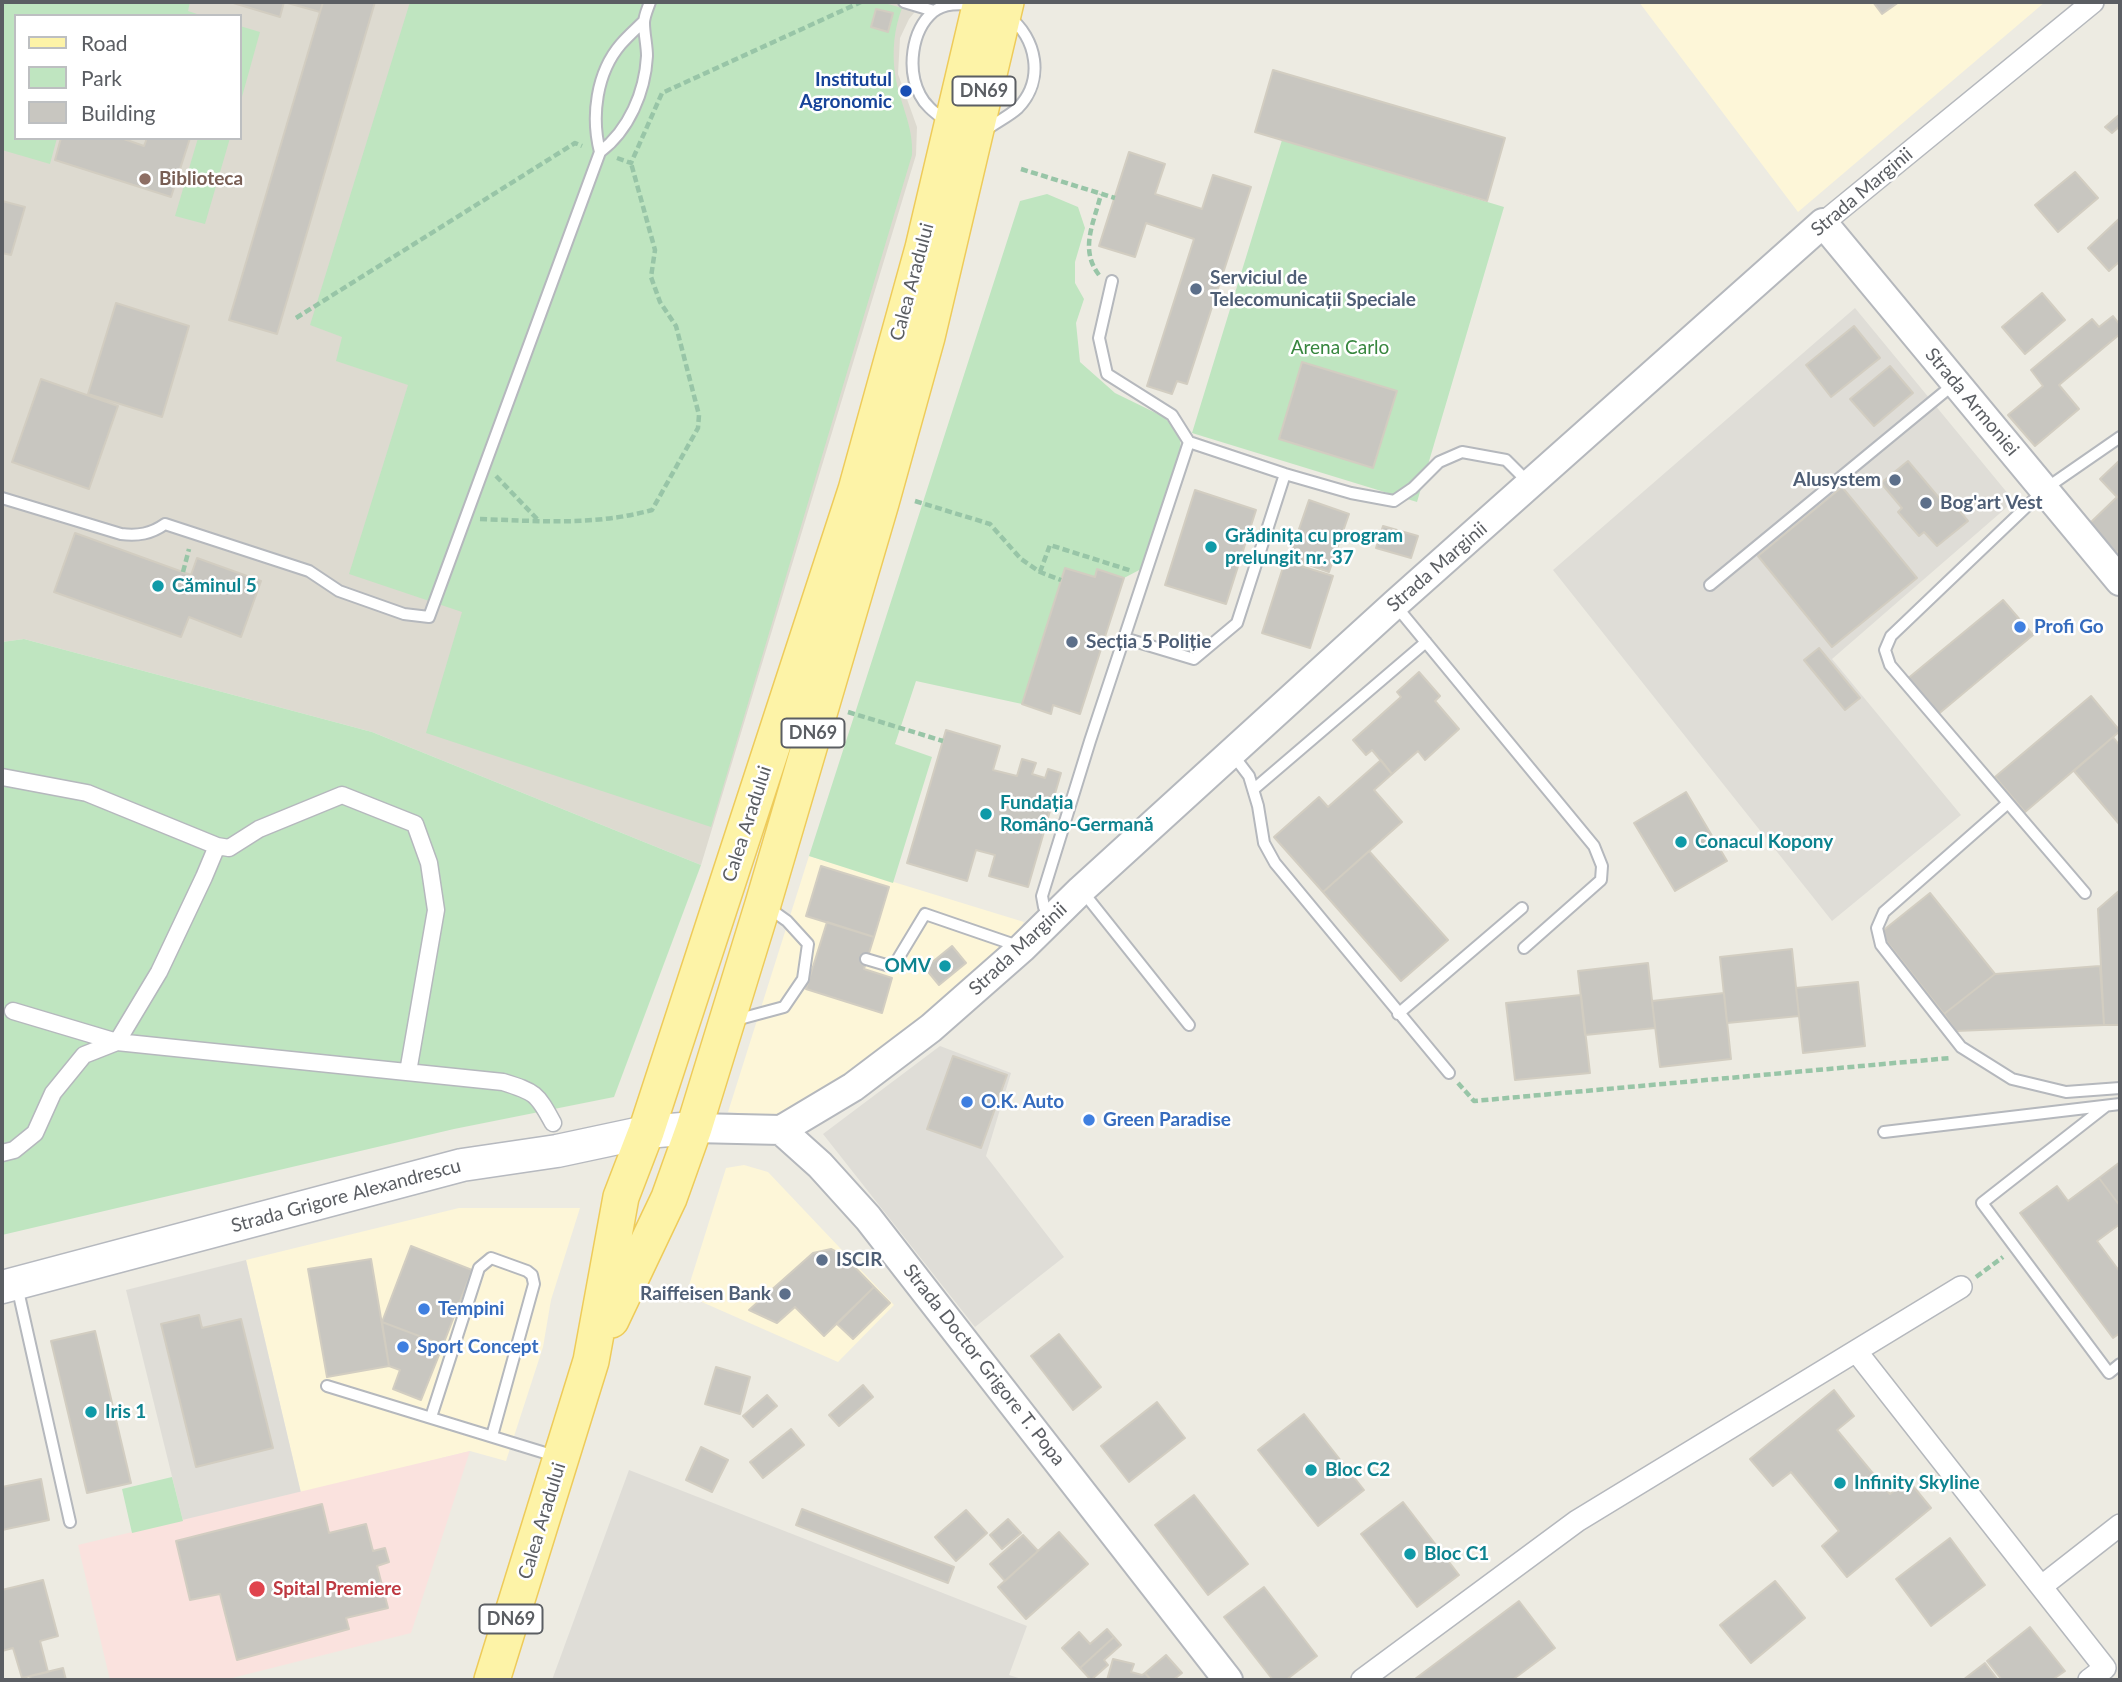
<!DOCTYPE html>
<html>
<head>
<meta charset="utf-8">
<style>
	body { margin:0 }
	#map { position:relative; width:2122px; height:1682px; overflow:hidden; background:#edebe2; font-family:Lato,sans-serif }
	canvas { display:block }
	.frame { position:absolute; inset:0; border:4px solid #5b5e63; pointer-events:none }
	.legend { position:absolute; left:14px; top:14px; width:228px; height:126px; box-sizing:border-box; background:#fff; border:2px solid #bdbfc1; margin:0; padding:9px 12px; list-style:none; font-size:21px; color:#5b5e63 }
	.legend li { display:flex; align-items:center; gap:14px; height:35px }
	.legend b { width:35px; border:2px solid #bdbfc1 }
</style>
</head>
<body>
<div id="map">
<canvas width="2122" height="1682"></canvas>
<div class="frame"></div>
<ul class="legend">
<li><b style="height:9px;background:#fdf3a7"></b>Road</li>
<li><b style="height:19px;background:#bfe5c0"></b>Park</li>
<li><b style="height:19px;background:#c8c6c0"></b>Building</li>
</ul>
</div>
<script>
const c = document.querySelector('canvas').getContext('2d');
c.lineJoin = 'round';
function fill(path, color) { c.fillStyle = color; c.fill(path, 'evenodd'); }
function strokePath(path, color, width, dash) { c.strokeStyle = color; c.lineWidth = width; c.lineCap = dash ? 'butt' : 'round'; c.setLineDash(dash || []); c.stroke(path); }
function drawText(font, color, halo, rows, align = 'center') {
  c.font = font + ' Lato,sans-serif'; c.lineWidth = 5; c.setLineDash([]); c.textBaseline = 'middle'; c.strokeStyle = halo; c.fillStyle = color; for (const [text, x, y, turn = 0] of rows) {
    c.save(); c.translate(x, y); c.rotate((+turn || 0) * Math.PI / 180); c.textAlign = isNaN(turn) ? turn : align; if (halo) c.strokeText(text, 0, 0); c.fillText(text, 0, 0); c.restore();
  }
}
const commercial = new Path2D(`
	M 1639,2 L 2045,2 L 1798,212 Z
	M 809,856 L 1024,922 L 1017,934 L 955,994 L 834,1084 L 778,1117 L 728,1112 Z
	M 744,1165 L 768,1172 L 894,1305 L 838,1362 L 686,1295 L 726,1168 Z
	M 459,1208 L 580,1208 L 551,1300 L 543,1347 L 506,1461 L 470,1451 L 301,1493 L 246,1260 Z`);
const industrial = new Path2D(`
	M 1855,308 L 2014,501 L 1832,659 L 1961,815 L 1832,921 L 1553,570 Z
	M 940,1046 L 1011,1073 L 986,1156 L 1064,1257 L 975,1327 L 823,1134 Z
	M 246,1260 L 301,1493 L 183,1521 L 126,1290 Z
	M 629,1470 L 1027,1626 L 1009,1675 L 1025,1680 L 552,1680 Z`);
const education = new Path2D(`
	M 2,2 L 923,2 L 909,19 L 900,38 L 898,74 L 917,127 L 916,155 L 701,865 L 372,732 L 24,639 L 2,642 ZM 16,16 L 240,16 L 240,138 L 16,138 Z`);
const medical = new Path2D(`
	M 470,1451 L 411,1633 L 224,1680 L 110,1680 L 78,1545 Z`);
const green = new Path2D(`
	M 2,2 L 190,2 L 188,11 L 203,16 L 16,16 L 16,138 L 57,138 L 50,164 L 2,150 Z
	M 410,2 L 881,2 L 902,8 C 894,29 892,51 895,74 C 899,102 914,126 912,155 L 711,827 L 426,733 L 462,612 L 349,574 L 408,385 L 336,361 L 342,337 L 310,325 Z
	M 240,26 L 260,32 L 240,104 Z
	M 198,138 L 230,138 L 205,224 L 175,216 Z
	M 1282,140 L 1504,207 L 1417,502 L 1192,433 Z
	M 1047,194 L 1078,207 L 1085,228 L 1075,262 L 1075,283 L 1084,299 L 1076,323 L 1080,362 L 1115,393 L 1164,417 L 1180,434 L 1181,455 L 1145,567 L 1124,578 L 1097,569 L 1095,577 L 1065,568 L 1022,704 L 916,681 L 895,744 L 932,757 L 893,883 L 809,856 L 1020,201 Z
	M 24,639 L 372,732 L 701,865 L 614,1097 L 454,1129 L 2,1235 L 2,642 Z
	M 172,1477 L 183,1521 L 132,1533 L 122,1489 Z`);
const building = new Path2D(`
	M 230,2 L 323,2 L 320,12 L 284,2 L 280,17 Z
	M 323,2 L 375,2 L 277,334 L 229,320 Z
	M 1873,2 L 1899,2 L 1882,14 Z
	M 876,9 L 893,13 L 888,32 L 871,27 Z
	M 1273,70 L 1505,138 L 1487,201 L 1255,132 Z
	M 2120,114 L 2120,126 L 2112,133 L 2105,127 Z
	M 61,138 L 121,138 L 144,146 L 147,138 L 190,138 L 171,197 L 55,160 Z
	M 1129,152 L 1165,164 L 1155,194 L 1202,209 L 1213,175 L 1251,187 L 1187,384 L 1177,381 L 1172,394 L 1147,386 L 1194,239 L 1146,223 L 1135,257 L 1099,246 Z
	M 2075,172 L 2098,198 L 2058,232 L 2035,205 Z
	M 2,201 L 25,207 L 11,255 L 2,253 Z
	M 2120,218 L 2120,261 L 2109,271 L 2088,248 Z
	M 2042,293 L 2065,320 L 2025,354 L 2002,327 Z
	M 116,303 L 189,326 L 162,417 L 88,394 Z
	M 2113,316 L 2120,325 L 2120,334 L 2059,385 L 2079,409 L 2035,446 L 2008,415 L 2043,386 L 2031,370 L 2092,319 L 2099,327 Z
	M 1854,326 L 1880,358 L 1831,397 L 1806,365 Z
	M 1302,362 L 1397,391 L 1373,468 L 1279,439 Z
	M 1890,366 L 1913,393 L 1874,426 L 1850,399 Z
	M 41,379 L 118,406 L 89,489 L 12,462 Z
	M 2120,460 L 2120,550 L 2116,553 L 2089,524 L 2117,497 L 2100,479 Z
	M 1908,461 L 1940,499 L 1945,494 L 1968,521 L 1937,546 L 1924,532 L 1919,536 L 1898,512 L 1902,508 L 1881,483 Z
	M 1842,487 L 1917,578 L 1832,647 L 1758,556 Z
	M 1195,490 L 1256,510 L 1226,604 L 1165,585 Z
	M 1309,500 L 1349,514 L 1329,572 L 1289,558 Z
	M 1383,526 L 1418,536 L 1411,558 L 1376,548 Z
	M 75,533 L 191,575 L 197,558 L 261,581 L 241,637 L 189,617 L 181,637 L 54,592 Z
	M 1285,561 L 1333,576 L 1310,648 L 1262,633 Z
	M 1065,568 L 1095,577 L 1097,569 L 1124,578 L 1080,714 L 1053,705 L 1051,714 L 1022,704 Z
	M 2003,600 L 2033,635 L 1936,716 L 1906,680 Z
	M 1819,648 L 1860,698 L 1845,710 L 1804,660 Z
	M 1419,672 L 1440,696 L 1435,701 L 1459,729 L 1425,760 L 1418,751 L 1392,774 L 1372,750 L 1366,755 L 1353,740 L 1401,697 L 1397,692 Z
	M 2091,696 L 2120,731 L 2025,812 L 1995,777 Z
	M 946,730 L 1000,746 L 993,770 L 1017,776 L 1022,759 L 1036,763 L 1032,774 L 1045,778 L 1048,769 L 1061,773 L 1028,887 L 989,876 L 995,855 L 976,850 L 967,881 L 907,863 Z
	M 2113,737 L 2120,746 L 2120,825 L 2074,771 Z
	M 1381,760 L 1392,774 L 1374,790 L 1402,822 L 1323,892 L 1274,837 L 1319,797 L 1328,807 Z
	M 1686,792 L 1727,861 L 1675,891 L 1634,823 Z
	M 1369,851 L 1448,940 L 1401,981 L 1323,892 Z
	M 821,866 L 889,887 L 874,937 L 806,916 Z
	M 2120,890 L 2120,1025 L 2104,1025 L 2098,909 Z
	M 1930,893 L 1995,974 L 1944,1014 L 1880,933 Z
	M 827,922 L 874,937 L 864,969 L 892,978 L 882,1013 L 806,989 Z
	M 952,946 L 966,963 L 939,985 L 925,968 Z
	M 1792,949 L 1799,1016 L 1727,1023 L 1720,957 Z
	M 1648,963 L 1655,1028 L 1585,1035 L 1578,971 Z
	M 2100,966 L 2104,1025 L 1956,1031 L 1944,1014 L 1995,974 Z
	M 1858,982 L 1865,1046 L 1803,1053 L 1796,988 Z
	M 1724,993 L 1731,1059 L 1660,1067 L 1652,1001 Z
	M 1581,995 L 1590,1073 L 1515,1080 L 1506,1003 Z
	M 953,1056 L 1007,1075 L 981,1148 L 927,1129 Z
	M 2120,1162 L 2120,1206 L 2099,1178 Z
	M 2099,1178 L 2120,1206 L 2120,1224 L 2097,1241 L 2120,1272 L 2120,1333 L 2113,1338 L 2020,1213 L 2057,1186 L 2068,1201 Z
	M 411,1246 L 472,1270 L 443,1345 L 382,1322 Z
	M 831,1249 L 844,1256 L 874,1287 L 824,1336 L 795,1307 L 777,1323 L 749,1310 L 813,1253 Z
	M 371,1259 L 389,1366 L 327,1377 L 308,1269 Z
	M 874,1287 L 890,1303 L 853,1339 L 837,1324 Z
	M 199,1315 L 202,1328 L 241,1319 L 273,1448 L 196,1467 L 161,1324 Z
	M 382,1322 L 443,1345 L 421,1400 L 393,1389 L 400,1370 L 389,1366 Z
	M 95,1331 L 131,1483 L 87,1493 L 51,1341 Z
	M 1059,1334 L 1101,1387 L 1073,1410 L 1031,1356 Z
	M 716,1367 L 750,1377 L 740,1414 L 705,1404 Z
	M 863,1385 L 873,1397 L 839,1426 L 829,1415 Z
	M 1834,1390 L 1854,1416 L 1837,1430 L 1890,1494 L 1908,1480 L 1931,1508 L 1847,1577 L 1822,1546 L 1839,1531 L 1791,1472 L 1773,1486 L 1750,1459 Z
	M 767,1395 L 777,1406 L 753,1427 L 743,1416 Z
	M 1157,1402 L 1185,1438 L 1129,1482 L 1101,1446 Z
	M 1304,1414 L 1364,1490 L 1318,1526 L 1258,1450 Z
	M 791,1429 L 804,1445 L 763,1478 L 750,1462 Z
	M 701,1447 L 728,1460 L 712,1492 L 686,1480 Z
	M 41,1479 L 49,1520 L 2,1530 L 2,1487 Z
	M 1194,1495 L 1248,1564 L 1208,1595 L 1155,1525 Z
	M 1403,1502 L 1459,1575 L 1417,1607 L 1361,1534 Z
	M 322,1504 L 329,1533 L 366,1524 L 373,1551 L 385,1548 L 389,1562 L 377,1566 L 388,1608 L 346,1618 L 349,1629 L 237,1660 L 220,1594 L 190,1600 L 176,1541 Z
	M 802,1509 L 954,1567 L 948,1583 L 796,1525 Z
	M 966,1510 L 987,1533 L 956,1561 L 935,1537 Z
	M 1008,1519 L 1021,1533 L 1002,1549 L 990,1535 Z
	M 1059,1532 L 1088,1564 L 1026,1619 L 998,1587 Z
	M 1023,1535 L 1038,1551 L 1005,1581 L 990,1564 Z
	M 1950,1538 L 1985,1585 L 1931,1626 L 1896,1579 Z
	M 43,1580 L 58,1636 L 40,1641 L 48,1672 L 22,1678 L 13,1648 L 2,1651 L 2,1590 Z
	M 1775,1581 L 1805,1618 L 1751,1663 L 1720,1625 Z
	M 1264,1587 L 1317,1656 L 1286,1680 L 1273,1680 L 1224,1617 Z
	M 1519,1601 L 1555,1648 L 1519,1675 L 1512,1680 L 1415,1679 Z
	M 2030,1627 L 2065,1671 L 2052,1680 L 2002,1680 L 1987,1661 Z
	M 1107,1629 L 1114,1637 L 1080,1668 L 1062,1648 L 1079,1632 L 1090,1644 Z
	M 1114,1637 L 1121,1645 L 1104,1660 L 1108,1665 L 1091,1680 L 1080,1668 Z
	M 1166,1655 L 1182,1673 L 1173,1680 L 1151,1680 L 1145,1673 Z
	M 1113,1659 L 1134,1664 L 1131,1672 L 1142,1675 L 1145,1673 L 1151,1680 L 1107,1680 Z
	M 1985,1663 L 1998,1680 L 1963,1680 Z
	M 63,1668 L 66,1680 L 31,1680 L 30,1676 Z`);
const path = new Path2D(`
	M 617,158 L 631,163 L 662,93 L 861,2
	M 1021,169 L 1115,198
	M 1099,275 C 1079,249 1094,223 1101,194
	M 296,318 L 575,143 L 582,146
	M 496,476 L 539,521
	M 915,501 L 990,524 L 1021,559 L 1040,572 L 1061,580
	M 480,519 C 539,521 594,526 652,510 L 698,428 L 699,415 L 676,326 L 660,302 L 651,277 L 655,250 L 631,163
	M 183,572 L 189,549
	M 1040,572 L 1050,545 L 1132,571
	M 848,712 L 943,741
	M 1458,1083 L 1474,1101 L 1950,1058
	M 1976,1277 L 2003,1257`);
const service = new Path2D(`
	M 904,2 L 934,11
	M 947,122 C 937,114 926,107 920,95 C 907,70 911,31 933,12 C 945,2 962,4 976,5
	M 986,130 C 996,122 1008,117 1018,108 C 1045,80 1037,38 1008,16
	M 600,152 C 591,117 596,73 621,44 C 628,36 636,29 644,21
	M 1112,281 L 1099,338 L 1107,374 L 1172,415 L 1189,442 L 1285,474 L 1351,493 L 1394,501 L 1413,488 L 1439,462 L 1462,452 L 1506,460 L 1528,482
	M 2,498 L 121,534 C 138,536 151,534 165,524 L 309,571 L 339,591 L 404,614 L 429,617 L 600,152 C 629,130 645,92 647,56 C 647,45 644,34 644,23 C 644,16 648,8 650,2
	M 1710,585 L 1954,384
	M 1396,606 L 1594,846 L 1602,866 L 1601,880 L 1524,948
	M 1124,638 L 1194,659 L 1237,623 L 1285,474
	M 1233,755 L 1249,776 L 1258,806 L 1264,843 L 1275,863 L 1449,1073
	M 1254,789 L 1426,642
	M 2008,803 L 1884,912 L 1877,928 L 1881,945 L 1961,1047 L 2012,1079 L 2066,1092 L 2120,1088
	M 1083,892 L 1189,1025
	M 2085,893 L 1890,665 L 1885,650 L 1891,636 L 2045,489 L 2120,437
	M 1052,918 L 1044,907 L 1042,896 L 1090,741 L 1189,442
	M 866,959 L 893,967 L 925,914 L 1021,947
	M 1398,1014 L 1522,908
	M 732,1021 L 784,1007 L 803,979 L 808,944 L 787,921 L 766,906
	M 2106,1106 L 1982,1203 L 2109,1373 L 2120,1364
	M 1884,1132 L 2120,1104
	M 17,1286 L 70,1522
	M 327,1386 L 555,1456
	M 431,1417 L 479,1268 L 491,1258 L 527,1271 L 532,1275 L 534,1284 L 492,1436`);
const pedestrian = new Path2D(`
	M 2,777 L 87,793 L 217,846 L 229,848 L 259,829 L 342,795 L 415,824 L 429,863 L 436,910 L 408,1072
	M 13,1011 L 117,1042 L 503,1082 C 535,1092 537,1093 553,1123
	M 2,1153 L 14,1150 L 35,1133 L 53,1093 L 84,1055 L 117,1042 L 159,972 L 204,877 L 217,846`);
const minor = new Path2D(`
	M 1823,223 L 2093,2
	M 1856,1351 L 2105,1668 L 2089,1680
	M 2042,1586 L 2120,1525
	M 1362,1680 L 1577,1521 L 1961,1287`);
const tertiary = new Path2D(`
	M 694,1128 L 781,1130 L 820,1165 L 868,1218 L 1228,1680
	M 781,1130 L 853,1087 L 931,1028 L 1022,948 L 1081,890 L 1395,604 L 1823,223 L 2120,581`);
const secondary = new Path2D(`
	M 2,1287 L 462,1165 L 557,1151 L 646,1132 L 694,1128`);
const primary = new Path2D(`
	M 611,1320 L 669,1198 L 694,1128 L 763,904 L 881,503 L 927,337 L 1006,2
	M 492,1680 L 591,1361 L 621,1197 L 646,1132 L 856,490 L 923,248 L 981,2`);
const markers = [
	[906,91,7,"#1a4fb4"],
	[145,179,7,"#8d6e63"],
	[1196,289,7,"#5c6f8a"],
	[1895,480,7,"#5c6f8a"],
	[1926,503,7,"#5c6f8a"],
	[1211,547,7,"#0f9aa8"],
	[158,586,7,"#0f9aa8"],
	[2020,627,7,"#3f7fe0"],
	[1072,642,7,"#5c6f8a"],
	[986,814,7,"#0f9aa8"],
	[1681,842,7,"#0f9aa8"],
	[945,966,7,"#0f9aa8"],
	[967,1102,7,"#3f7fe0"],
	[1089,1120,7,"#3f7fe0"],
	[822,1260,7,"#5c6f8a"],
	[785,1294,7,"#5c6f8a"],
	[424,1309,7,"#3f7fe0"],
	[403,1347,7,"#3f7fe0"],
	[91,1412,7,"#0f9aa8"],
	[1311,1470,7,"#0f9aa8"],
	[1840,1483,7,"#0f9aa8"],
	[1410,1554,7,"#0f9aa8"],
	[257,1589,9,"#e0444e"]
];
const shields = [
	[984,91,63],
	[813,733,63],
	[511,1619,63]
];
const shieldNames = [
	["DN69",984,91],
	["DN69",813,733],
	["DN69",511,1619]
];
const transitNames = [
	["Institutul",892,80],
	["Agronomic",892,102]
];
const educationNames = [
	["Biblioteca",159,179]
];
const streetNames = [
	["Strada Marginii",1862,192,-40],
	["Calea Aradului",912,282,-75],
	["Strada Armoniei",1972,402,50],
	["Strada Marginii",1437,567,-41],
	["Calea Aradului",747,824,-72],
	["Strada Marginii",1018,949,-43],
	["Strada Grigore Alexandrescu",346,1196,-15],
	["Strada Doctor Grigore T. Popa",984,1365,52],
	["Calea Aradului",542,1521,-73]
];
const serviceNames = [
	["Serviciul de",1210,278],
	["Telecomunicații Speciale",1210,300],
	["Alusystem",1881,480,"right"],
	["Bog'art Vest",1940,503],
	["Secția 5 Poliție",1086,642],
	["ISCIR",836,1260],
	["Raiffeisen Bank",771,1294,"right"]
];
const parkNames = [
	["Arena Carlo",1340,348]
];
const cultureNames = [
	["Grădinița cu program",1225,536],
	["prelungit nr. 37",1225,558],
	["Căminul 5",172,586],
	["Fundația",1000,803],
	["Româno-Germană",1000,825],
	["Conacul Kopony",1695,842],
	["OMV",931,966,"right"],
	["Iris 1",105,1412],
	["Bloc C2",1325,1470],
	["Infinity Skyline",1854,1483],
	["Bloc C1",1424,1554]
];
const shopNames = [
	["Profi Go",2034,627],
	["O.K. Auto",981,1102],
	["Green Paradise",1103,1120],
	["Tempini",438,1309],
	["Sport Concept",417,1347]
];
const healthNames = [
	["Spital Premiere",273,1589]
];
fill(commercial, '#fdf6d8');
fill(industrial, '#dfddd7');
fill(education, '#dddad0');
fill(medical, '#fae2de');
fill(green, '#bfe5c0');
fill(building, '#c8c6c0');
strokePath(building, '#d2cdc1', 2);
strokePath(service, '#b5b8bd', 14);
strokePath(pedestrian, '#b5b8bd', 19);
strokePath(minor, '#b5b8bd', 24);
strokePath(tertiary, '#b5b8bd', 32);
strokePath(secondary, '#b6b9bf', 35);
strokePath(primary, '#eecb5a', 38);
strokePath(path, '#98c5a7', 4.5, [7, 3.5]);
strokePath(service, '#fff', 10);
strokePath(pedestrian, '#fff', 16);
strokePath(minor, '#fff', 21);
strokePath(tertiary, '#fff', 28);
strokePath(secondary, '#fff', 32);
strokePath(primary, '#fdf3a7', 35);
for (const [x, y, r, color] of markers) { const dot = new Path2D(); dot.arc(x, y, r, 0, 2 * Math.PI); c.fillStyle = color; c.fill(dot); strokePath(dot, '#fff', 2.5); }
for (const [x, y, w] of shields) { const box = new Path2D(); box.roundRect(x - w / 2, y - 14.5, w, 29, 5); c.fillStyle = '#fff'; c.fill(box); strokePath(box, '#5b5e63', 2); }
drawText('bold 18px', '#5b5e63', null, shieldNames);
drawText('bold 19px', '#164399', '#fff', transitNames, 'right');
drawText('bold 19px', '#785e54', '#fff', educationNames, 'left');
drawText('19px', '#5b5e63', '#fff', streetNames);
drawText('bold 19px', '#4e5e75', '#fff', serviceNames, 'left');
drawText('19px', '#37863e', '#fff', parkNames);
drawText('bold 19px', '#0d838f', '#fff', cultureNames, 'left');
drawText('bold 19px', '#366cbe', '#fff', shopNames, 'left');
drawText('bold 19px', '#be3a42', '#fff', healthNames, 'left');
</script>
</body>
</html>
